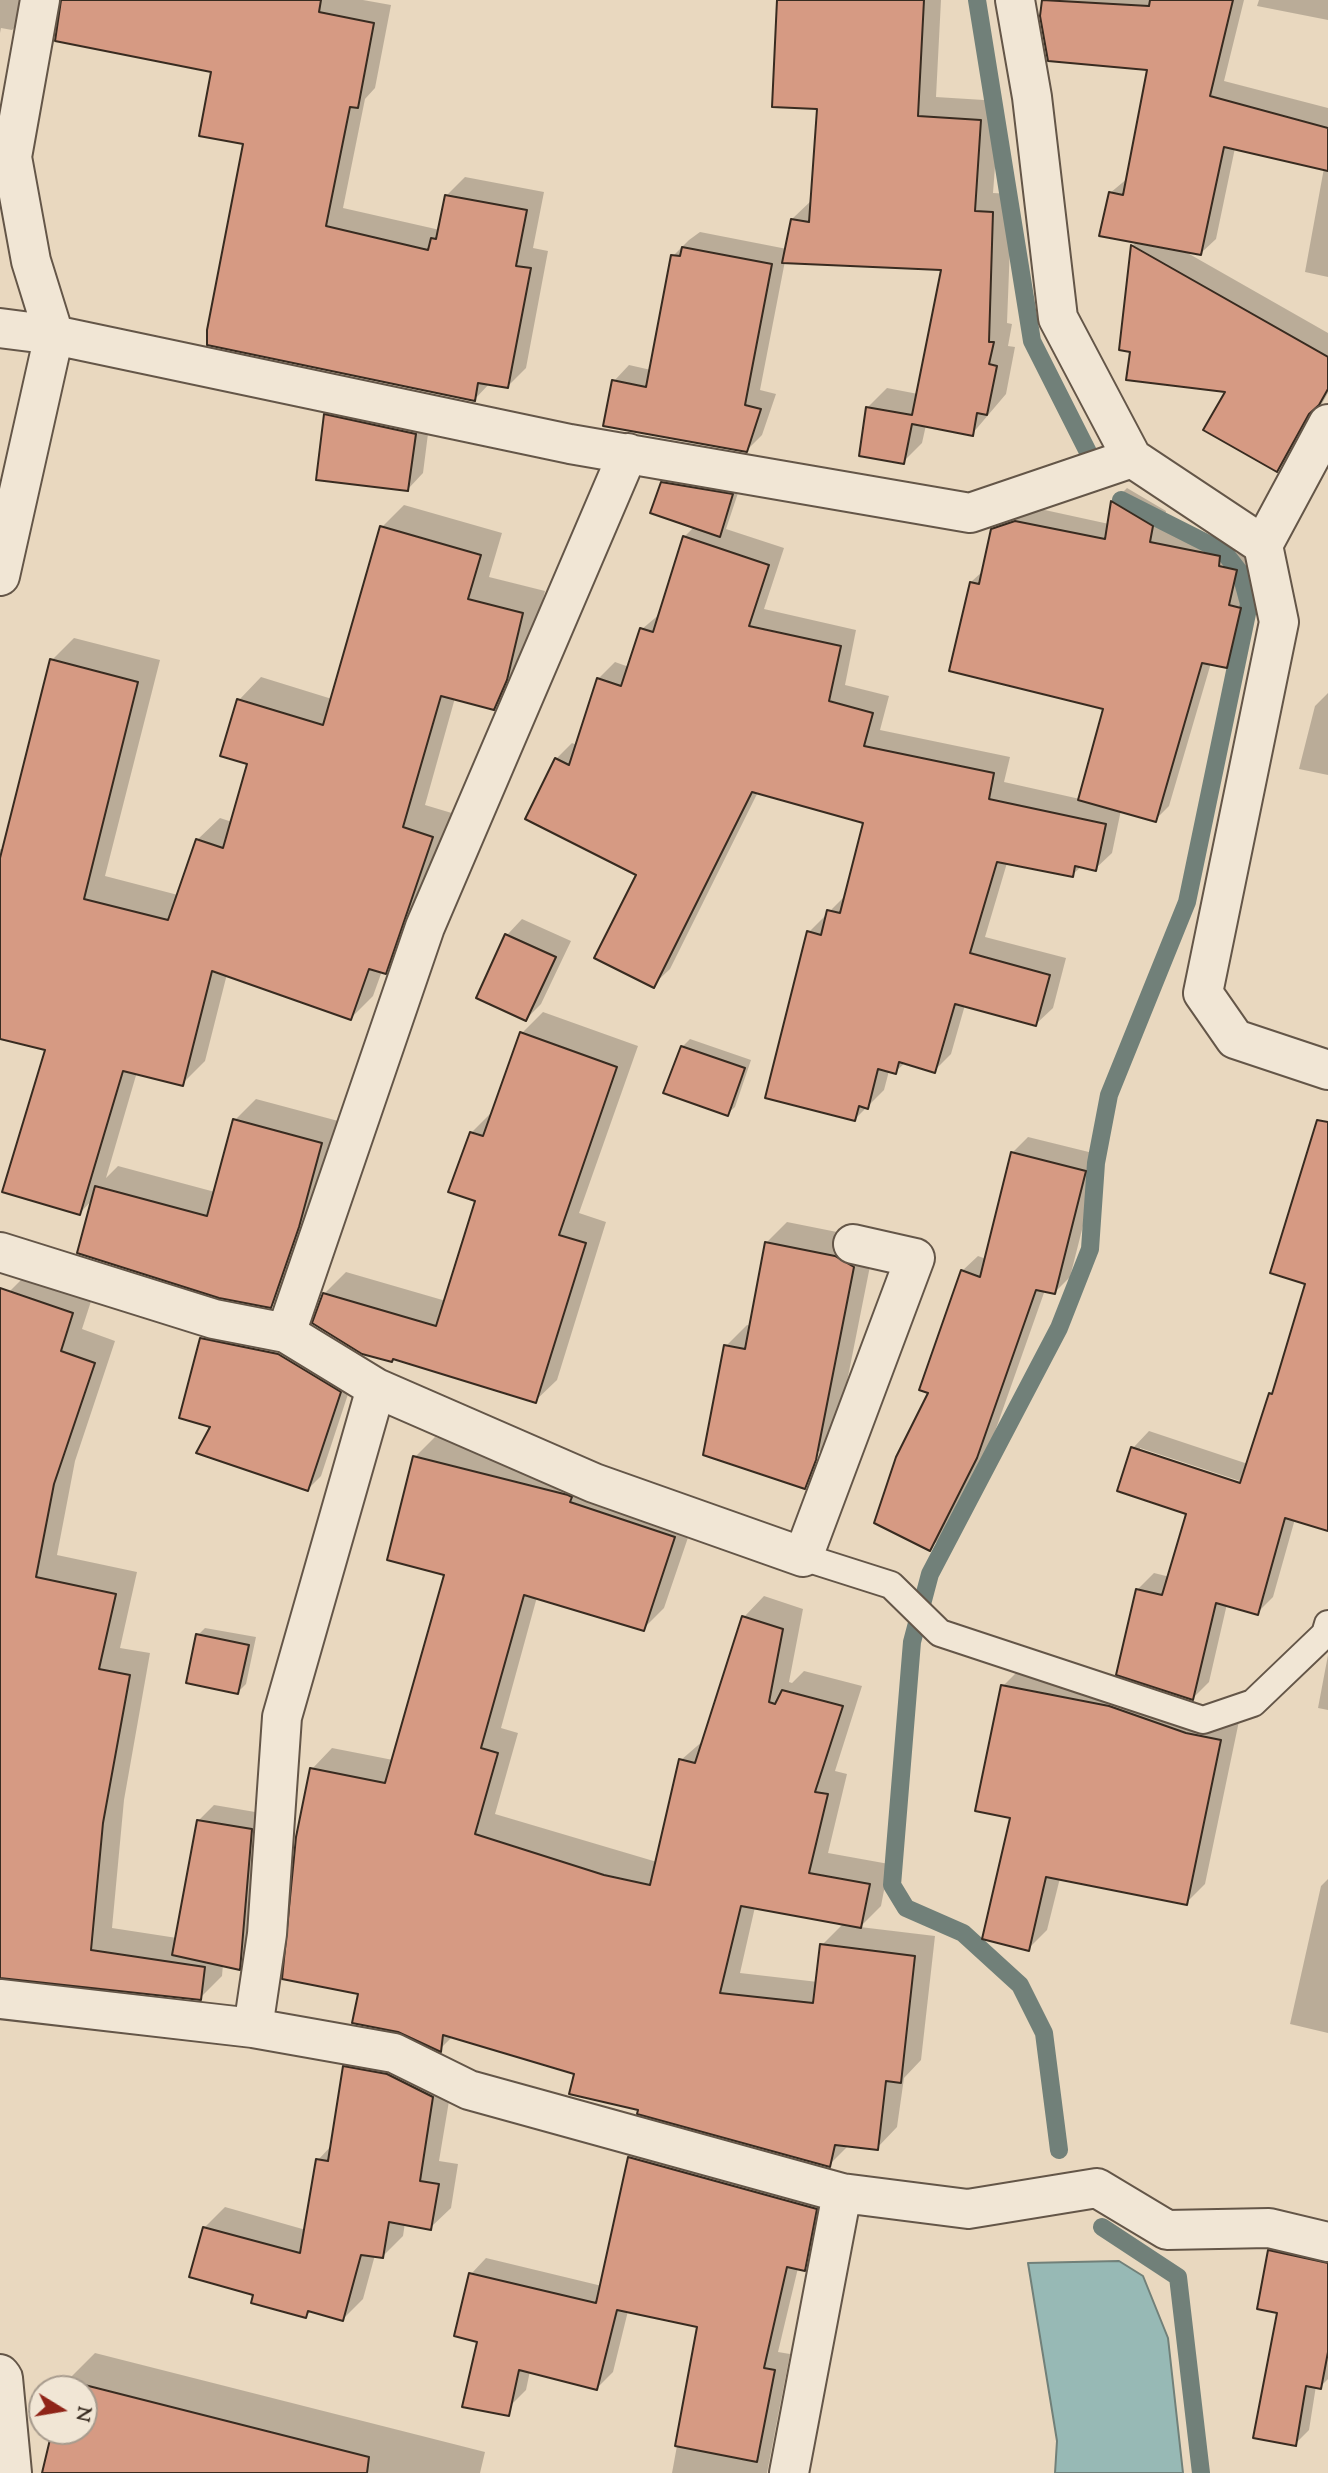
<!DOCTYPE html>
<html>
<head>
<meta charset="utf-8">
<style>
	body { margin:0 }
	#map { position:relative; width:1328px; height:2473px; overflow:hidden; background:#e9d8bf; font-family:"Sorts Mill Goudy",serif }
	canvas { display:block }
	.north { position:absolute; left:28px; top:2375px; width:70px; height:70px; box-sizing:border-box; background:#f1e6d5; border:2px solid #a79b8d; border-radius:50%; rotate:101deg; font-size:19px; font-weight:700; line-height:28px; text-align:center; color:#382b20 }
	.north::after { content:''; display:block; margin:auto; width:24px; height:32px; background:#8f2418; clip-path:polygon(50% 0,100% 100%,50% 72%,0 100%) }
</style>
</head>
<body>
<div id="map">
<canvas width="1328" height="2473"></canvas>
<div class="north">N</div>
</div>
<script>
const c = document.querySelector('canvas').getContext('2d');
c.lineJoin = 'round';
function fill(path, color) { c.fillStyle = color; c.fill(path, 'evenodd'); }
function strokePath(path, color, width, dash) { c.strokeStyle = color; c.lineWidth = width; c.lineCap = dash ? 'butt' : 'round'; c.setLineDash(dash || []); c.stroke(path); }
const water = new Path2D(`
	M 1119,2261 L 1143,2276 L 1168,2338 L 1183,2473 L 1055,2473 L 1057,2441 L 1028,2263 Z`);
const shadow = new Path2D(`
	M 0,0 L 32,0 L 30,12 L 12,30 L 1,28 L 0,33 Z
	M 63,0 L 363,0 L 391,5 L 375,88 L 365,99 L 343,208 L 440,230 L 446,196 L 465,177 L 544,192 L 533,248 L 548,251 L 526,368 L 508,386 L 490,383 L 474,400 L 245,143 L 214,71 Z
	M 779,0 L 941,0 L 936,97 L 1000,101 L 993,193 L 1012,194 L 1007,323 L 1012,324 L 1008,346 L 1015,347 L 1006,394 L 972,434 L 926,425 L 922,443 L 903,462 L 867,408 L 887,388 L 918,394 L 943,268 L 785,261 L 760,390 L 776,394 L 762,435 L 747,450 L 614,381 L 629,365 L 651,370 L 673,256 L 689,240 L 700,232 L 787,249 L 792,219 L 813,199 L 819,107 Z
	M 1043,0 L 1244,0 L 1224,81 L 1328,108 L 1328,277 L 1305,272 L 1324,168 L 1235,148 L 1216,239 L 1201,253 L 1184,251 L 1328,333 L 1328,393 L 1293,455 L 1277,470 L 1227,391 L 1121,349 L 1133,245 L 1137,242 L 1110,193 L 1128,178 L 1149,68 L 1042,16 Z
	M 1259,0 L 1328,0 L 1328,20 L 1257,6 Z
	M 341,400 L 430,418 L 423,473 L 408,489 L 326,415 Z
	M 670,475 L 740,487 L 726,529 L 784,548 L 764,609 L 856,630 L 845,685 L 889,696 L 880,730 L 1010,757 L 1004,782 L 1080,799 L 1105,707 L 971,582 L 984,570 L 993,530 L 1007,515 L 1031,507 L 1109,524 L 1113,502 L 1127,488 L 1166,511 L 1163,528 L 1234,543 L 1232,552 L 1250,556 L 1242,591 L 1254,594 L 1241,652 L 1227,666 L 1211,663 L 1169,806 L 1155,820 L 1121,810 L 1112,853 L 1095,869 L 1082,866 L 1072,875 L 1007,863 L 985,937 L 1066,958 L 1053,1008 L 1036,1024 L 965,1005 L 951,1054 L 934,1071 L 906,1062 L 895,1072 L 889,1071 L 884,1090 L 855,1119 L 809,932 L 846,895 L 865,821 L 758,792 L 670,969 L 653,985 L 638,874 L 556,759 L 572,743 L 577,745 L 598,679 L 615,662 L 629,667 L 642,629 L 661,613 L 684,537 L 695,526 L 662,483 Z
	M 404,505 L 502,533 L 489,577 L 545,591 L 529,656 L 516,685 L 494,708 L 455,698 L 425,805 L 455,814 L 408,949 L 385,972 L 382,971 L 373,996 L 351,1018 L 227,974 L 205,1061 L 182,1084 L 137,1072 L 106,1178 L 118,1166 L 215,1192 L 235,1120 L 256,1099 L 342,1122 L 292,1285 L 271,1306 L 93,1199 L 80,1213 L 47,1049 L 0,1037 L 0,849 L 4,850 L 52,660 L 74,638 L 160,660 L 105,876 L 178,895 L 197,840 L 220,818 L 232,822 L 249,763 L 239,700 L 261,677 L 332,699 L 382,527 Z
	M 1328,693 L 1328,775 L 1299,769 L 1315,706 Z
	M 522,919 L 571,941 L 541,1004 L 526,1019 L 478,997 L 507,935 Z
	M 543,1012 L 638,1046 L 579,1213 L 606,1222 L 557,1380 L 535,1401 L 324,1294 L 346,1272 L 446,1301 L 477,1200 L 471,1133 L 493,1111 L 522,1033 Z
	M 690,1039 L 751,1060 L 735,1107 L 727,1114 L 666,1092 L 683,1046 Z
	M 1328,1134 L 1328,1529 L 1295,1519 L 1273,1597 L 1257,1613 L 1227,1604 L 1209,1682 L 1193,1698 L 1138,1589 L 1154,1573 L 1170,1577 L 1188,1513 L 1133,1448 L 1149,1431 L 1248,1464 L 1270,1394 L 1275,1390 L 1307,1282 ZM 1140,1448 L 1249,1484 L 1248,1487 L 1140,1452 Z
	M 1028,1137 L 1101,1155 L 1070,1277 L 1055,1292 L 1045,1290 L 992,1440 L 945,1534 L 929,1549 L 930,1392 L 962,1271 L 978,1256 L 986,1259 L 1013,1152 Z
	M 787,1222 L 857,1236 L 874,1246 L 836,1437 L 826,1466 L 805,1487 L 726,1346 L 747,1325 L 751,1326 L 766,1243 ZM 818,1451 L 821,1452 L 816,1464 L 812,1464 Z
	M 31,1270 L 94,1292 L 82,1329 L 115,1341 L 75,1461 L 57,1555 L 137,1572 L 120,1648 L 150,1653 L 124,1800 L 112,1928 L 177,1938 L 199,1820 L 214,1805 L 267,1814 L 255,1952 L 239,1968 L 223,1964 L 222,1976 L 200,1998 L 0,1976 L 0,1320 L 9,1292 Z
	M 215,1326 L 353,1379 L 321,1476 L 308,1489 L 202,1339 Z
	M 435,1437 L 588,1475 L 695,1517 L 664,1608 L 643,1629 L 537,1597 L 501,1728 L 518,1733 L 495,1814 L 657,1862 L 681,1760 L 704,1740 L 744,1617 L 764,1596 L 803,1609 L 789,1682 L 792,1683 L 804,1671 L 862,1686 L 835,1771 L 847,1774 L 828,1853 L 889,1864 L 881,1906 L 860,1927 L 935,1936 L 921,2060 L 904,2078 L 897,2127 L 877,2148 L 849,2145 L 829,2165 L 640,2109 L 576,2073 L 453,2036 L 440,2049 L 360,1993 L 312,1769 L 332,1748 L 393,1760 L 446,1573 L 415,1457 ZM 755,1907 L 844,1923 L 822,1945 L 818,1982 L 740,1973 Z
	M 205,1628 L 256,1637 L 246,1684 L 238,1692 L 198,1635 Z
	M 1328,1655 L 1328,1710 L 1318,1708 Z
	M 1022,1667 L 1239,1721 L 1205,1884 L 1186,1903 L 1060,1878 L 1047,1930 L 1028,1949 L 1003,1686 Z
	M 1328,1879 L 1328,2033 L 1290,2024 L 1321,1886 Z
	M 365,2047 L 453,2077 L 439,2161 L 458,2164 L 451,2208 L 430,2228 L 405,2223 L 403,2236 L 382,2257 L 375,2255 L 363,2299 L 343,2319 L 312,2310 L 306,2316 L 255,2294 L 205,2227 L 225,2207 L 306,2230 L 318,2160 L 332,2145 L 345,2067 Z
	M 645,2142 L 831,2193 L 820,2254 L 804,2269 L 798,2268 L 778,2352 L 790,2354 L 767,2473 L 672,2473 L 699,2326 L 628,2311 L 613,2372 L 597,2388 L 530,2371 L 526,2390 L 510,2406 L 479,2340 L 471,2274 L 486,2258 L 602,2286 L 629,2157 Z
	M 1284,2237 L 1328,2248 L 1328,2263 L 1278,2251 L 1278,2254 L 1328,2266 L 1328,2379 L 1320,2387 L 1316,2386 L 1309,2430 L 1295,2444 L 1270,2251 Z
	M 95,2353 L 485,2452 L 480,2473 L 44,2473 L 54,2431 L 84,2431 L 84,2389 L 65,2389 L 67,2381 Z`);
const stream = new Path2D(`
	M 977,0 L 1032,341 L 1088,452
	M 1059,2150 L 1044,2033 L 1020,1985 L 963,1933 L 906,1908 L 892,1885 L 912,1642 L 930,1574 L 1059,1328 L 1090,1249 L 1096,1163 L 1109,1095 L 1187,902 L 1249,604 L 1241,574 L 1224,552 L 1121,500
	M 1102,2227 L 1178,2277 L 1201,2473`);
const building = new Path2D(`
	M 61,0 L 321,0 L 319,12 L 374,23 L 358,108 L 350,107 L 326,226 L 428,250 L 431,238 L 436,239 L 445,195 L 527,210 L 516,266 L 531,268 L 508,388 L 478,383 L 475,401 L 207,345 L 207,330 L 243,144 L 199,136 L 211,72 L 55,41 Z
	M 777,0 L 924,0 L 918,116 L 981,120 L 975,211 L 993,212 L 989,342 L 994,342 L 989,364 L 997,366 L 987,415 L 977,413 L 973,436 L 912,424 L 904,464 L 859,456 L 866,407 L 912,415 L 941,270 L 782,263 L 791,219 L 809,222 L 817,109 L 772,107 Z
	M 1042,0 L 1149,6 L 1150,0 L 1233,0 L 1210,96 L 1328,128 L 1328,171 L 1224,147 L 1201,255 L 1099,236 L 1109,192 L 1123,195 L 1147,70 L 1048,61 L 1040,16 Z
	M 1131,245 L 1328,357 L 1328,389 L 1319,405 L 1309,414 L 1277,472 L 1203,430 L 1225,392 L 1126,380 L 1130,352 L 1119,350 Z
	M 682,247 L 772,264 L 745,405 L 761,409 L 747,452 L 603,426 L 612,380 L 646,387 L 671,255 L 680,256 Z
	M 324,414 L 416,434 L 408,491 L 316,480 Z
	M 661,482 L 733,494 L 720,537 L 650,513 Z
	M 1111,501 L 1153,526 L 1150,542 L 1220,556 L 1219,566 L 1237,570 L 1229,605 L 1241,608 L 1227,668 L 1202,663 L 1156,822 L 1078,800 L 1103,709 L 949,671 L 970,582 L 979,584 L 991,529 L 1015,521 L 1105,539 Z
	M 380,526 L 481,555 L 468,599 L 523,613 L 507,680 L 494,710 L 441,696 L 403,827 L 433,837 L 386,974 L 369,969 L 351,1020 L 212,971 L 183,1086 L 123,1071 L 80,1215 L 2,1192 L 45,1050 L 0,1039 L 0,858 L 50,659 L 138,682 L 84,899 L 168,920 L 196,839 L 223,848 L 247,764 L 220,756 L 237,699 L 323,725 Z
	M 683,536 L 769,565 L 749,626 L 841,646 L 829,701 L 873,713 L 864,746 L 994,773 L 989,799 L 1106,824 L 1096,871 L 1075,866 L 1073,877 L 997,862 L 970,953 L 1050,975 L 1036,1026 L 955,1004 L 935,1073 L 899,1062 L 896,1074 L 878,1069 L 868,1109 L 859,1106 L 855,1121 L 765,1098 L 807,931 L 821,935 L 827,910 L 840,913 L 863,823 L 752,792 L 654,988 L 594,958 L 636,875 L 525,819 L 555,758 L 569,765 L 597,678 L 621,686 L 640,628 L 653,632 Z
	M 505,934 L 556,957 L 526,1021 L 476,998 Z
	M 520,1032 L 617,1067 L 559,1235 L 586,1243 L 536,1403 L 393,1359 L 392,1362 L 362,1354 L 312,1323 L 323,1293 L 436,1326 L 475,1201 L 448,1192 L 470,1132 L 483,1136 Z
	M 681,1046 L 745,1068 L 728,1116 L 663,1093 Z
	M 233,1119 L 322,1143 L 299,1227 L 271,1308 L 219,1298 L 77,1253 L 95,1186 L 207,1216 Z
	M 1317,1120 L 1328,1122 L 1328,1531 L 1285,1518 L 1258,1615 L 1216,1603 L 1193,1700 L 1116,1675 L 1136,1589 L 1162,1595 L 1186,1514 L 1117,1491 L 1131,1447 L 1240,1483 L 1269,1393 L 1272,1394 L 1305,1284 L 1270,1273 Z
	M 1011,1152 L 1086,1171 L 1055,1294 L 1036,1290 L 977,1458 L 930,1551 L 874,1523 L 896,1457 L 928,1393 L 919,1390 L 961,1270 L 980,1277 Z
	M 765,1242 L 835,1256 L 854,1267 L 816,1460 L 805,1489 L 703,1455 L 724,1345 L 745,1349 Z
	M 0,1288 L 73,1313 L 61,1351 L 95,1363 L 54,1484 L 36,1577 L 116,1594 L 99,1669 L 130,1675 L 103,1823 L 91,1950 L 205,1967 L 201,2000 L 0,1978 Z
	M 200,1338 L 278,1354 L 341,1392 L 308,1491 L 196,1453 L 210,1427 L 179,1418 Z
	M 413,1456 L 568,1495 L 572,1497 L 570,1502 L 675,1537 L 644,1631 L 524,1595 L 481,1748 L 498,1753 L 475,1834 L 604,1875 L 650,1885 L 679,1759 L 695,1763 L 742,1616 L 783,1629 L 769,1702 L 775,1704 L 782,1690 L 843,1706 L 815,1792 L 828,1794 L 809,1873 L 870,1884 L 861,1928 L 741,1906 L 720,1993 L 813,2003 L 820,1944 L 915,1956 L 901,2083 L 886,2081 L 878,2150 L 835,2145 L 830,2167 L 637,2114 L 638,2110 L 569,2094 L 574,2074 L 443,2035 L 441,2052 L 398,2032 L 352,2023 L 358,1994 L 282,1979 L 296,1837 L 310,1768 L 385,1783 L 444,1575 L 387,1560 Z
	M 196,1634 L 249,1645 L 238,1694 L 186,1683 Z
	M 1001,1685 L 1109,1706 L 1186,1733 L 1221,1740 L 1187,1905 L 1046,1877 L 1029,1951 L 982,1939 L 1010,1818 L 975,1811 Z
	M 197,1820 L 252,1829 L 240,1970 L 172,1955 Z
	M 343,2066 L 387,2074 L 433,2097 L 420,2181 L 439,2184 L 431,2230 L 389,2222 L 383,2258 L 361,2255 L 343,2321 L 308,2311 L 306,2318 L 251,2303 L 253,2295 L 189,2277 L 203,2227 L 300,2253 L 316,2159 L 328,2161 Z
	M 628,2157 L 817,2209 L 805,2271 L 787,2267 L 764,2368 L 775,2370 L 757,2462 L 675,2446 L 697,2327 L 617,2310 L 597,2390 L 519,2370 L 509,2416 L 462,2407 L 477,2342 L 454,2336 L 469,2273 L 596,2303 Z
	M 1268,2250 L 1328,2263 L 1328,2352 L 1321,2389 L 1306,2386 L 1296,2446 L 1253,2438 L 1277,2313 L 1257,2309 Z
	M 65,2380 L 369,2457 L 367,2473 L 42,2473 L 52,2431 L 84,2431 L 84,2389 L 63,2389 Z`);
const lane = new Path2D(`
	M 803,1557 L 891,1585 L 940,1633 L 1203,1720 L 1253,1703 L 1325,1634 L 1328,1624`);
const street = new Path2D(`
	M 1015,0 L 1032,97 L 1058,318 L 1132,458 L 1263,545 L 1279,622 L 1203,993 L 1235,1039 L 1328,1070
	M 0,328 L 54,335 L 570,444 L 970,513 L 1132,458
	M 1263,545 L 1328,424
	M 0,576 L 54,335 L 31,261 L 12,157 L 40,0
	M 0,1252 L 214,1319 L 286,1333 L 425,927 L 628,453
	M 286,1333 L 376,1388
	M 0,1999 L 253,2028 L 394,2053 L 469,2090 L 842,2193 L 968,2209 L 1097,2188 L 1167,2230 L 1269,2228 L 1328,2242
	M 253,2028 L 267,1934 L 282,1717 L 376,1388 L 594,1483 L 803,1557 L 915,1258 L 853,1244
	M 0,2374 L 3,2378 L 12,2473
	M 789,2473 L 842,2193`);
fill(water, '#97b9b5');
strokePath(water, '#718079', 2);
fill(shadow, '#0003');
strokePath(stream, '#718079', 18);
fill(building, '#d69a83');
strokePath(building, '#382b20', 2);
strokePath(lane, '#645648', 30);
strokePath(street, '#645648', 42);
strokePath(lane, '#f1e6d5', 26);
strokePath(street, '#f1e6d5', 38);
</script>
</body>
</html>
